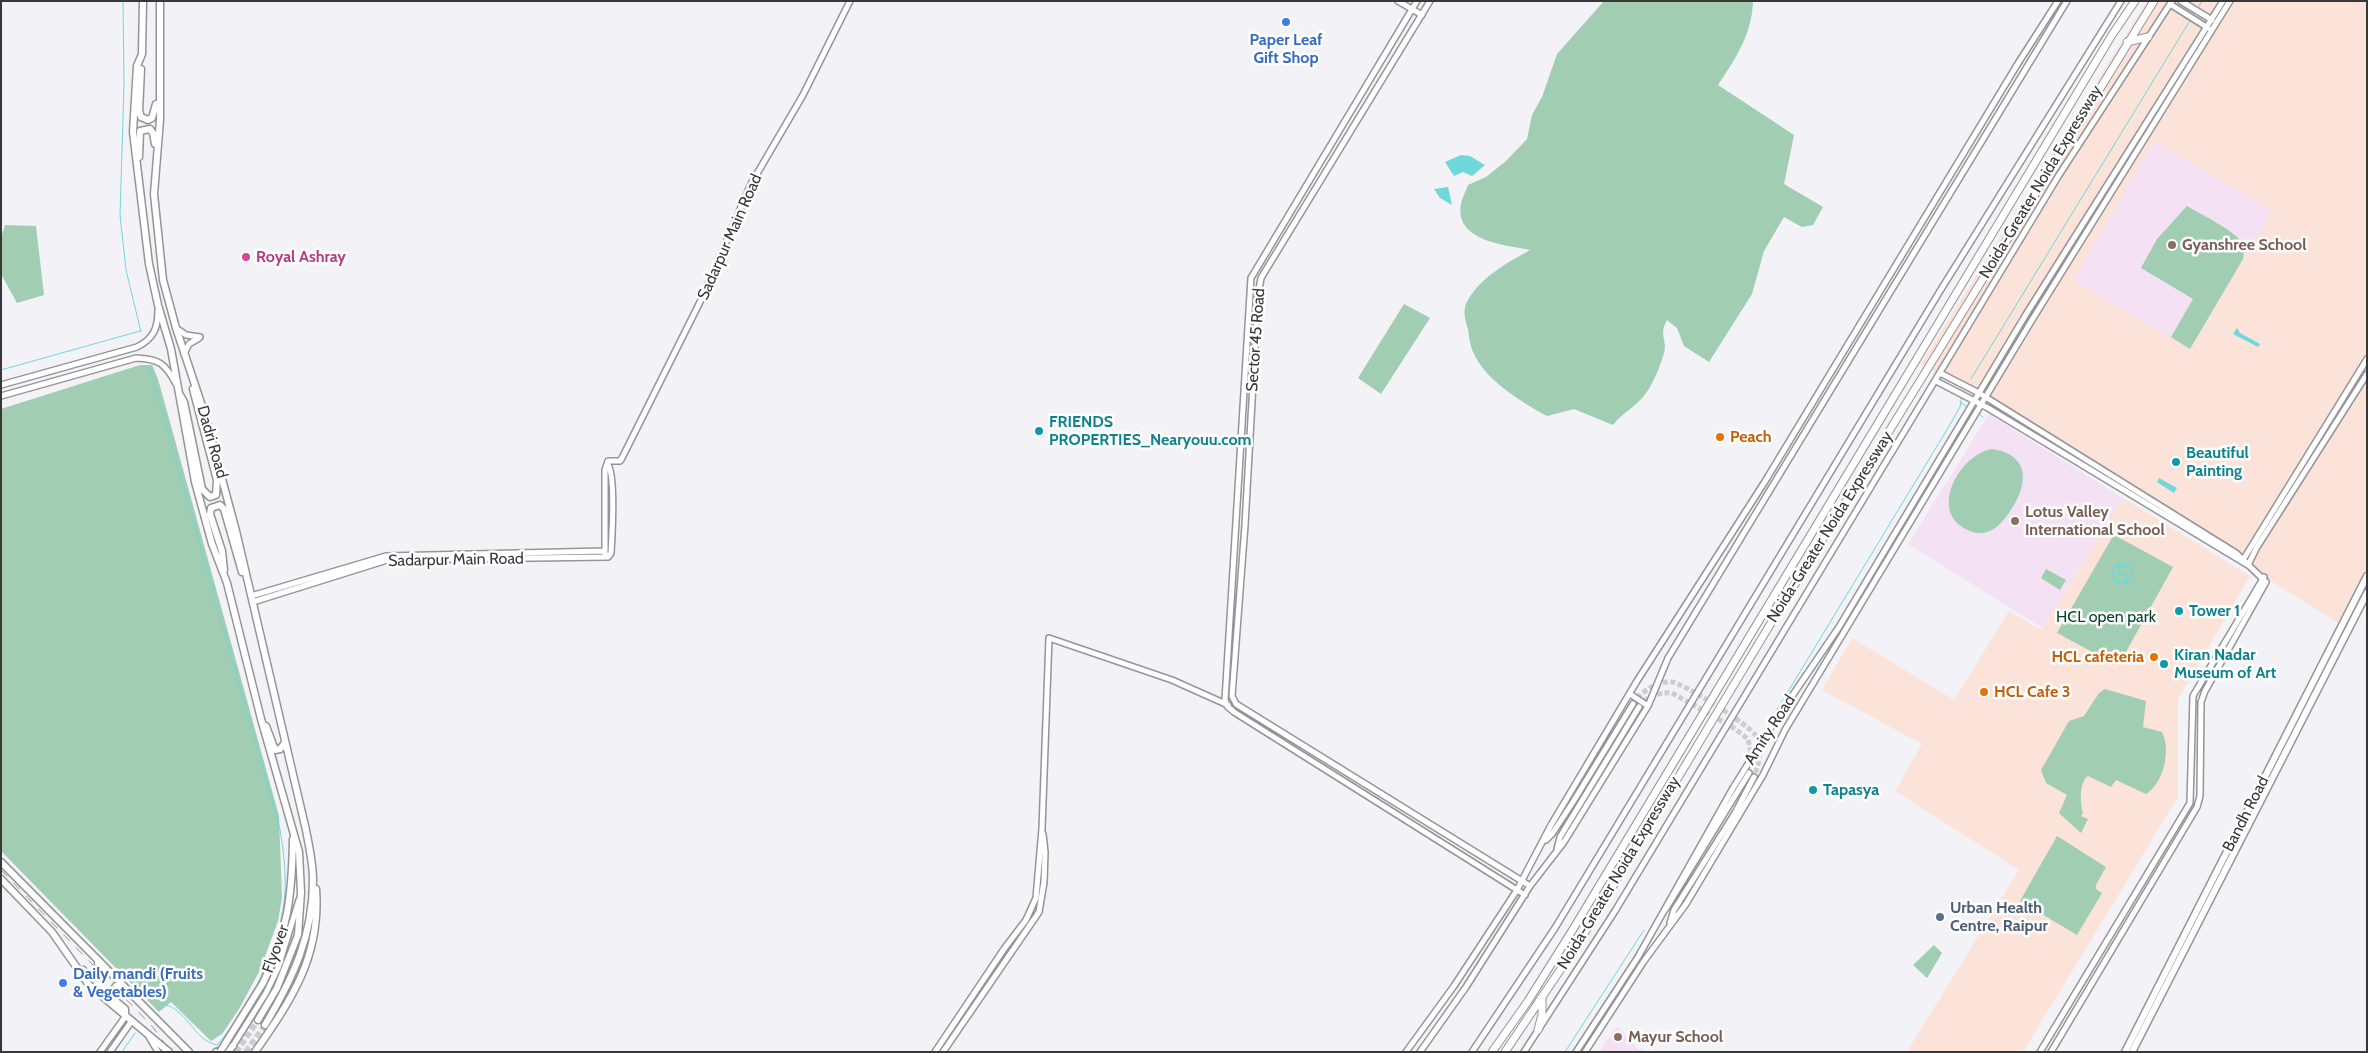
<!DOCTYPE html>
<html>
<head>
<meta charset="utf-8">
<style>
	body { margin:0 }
	#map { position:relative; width:2368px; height:1053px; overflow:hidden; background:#f2f2f7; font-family:Cabin,sans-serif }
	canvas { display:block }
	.frame { position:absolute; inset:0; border:2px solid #383839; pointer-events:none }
</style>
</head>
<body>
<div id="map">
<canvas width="2368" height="1053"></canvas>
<div class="frame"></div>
</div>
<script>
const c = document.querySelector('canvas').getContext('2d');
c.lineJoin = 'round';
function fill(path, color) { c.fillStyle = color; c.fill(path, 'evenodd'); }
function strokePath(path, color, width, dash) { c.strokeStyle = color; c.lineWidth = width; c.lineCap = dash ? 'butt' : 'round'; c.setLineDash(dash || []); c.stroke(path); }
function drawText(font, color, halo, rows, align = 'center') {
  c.font = font + ' Cabin,sans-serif'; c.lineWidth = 5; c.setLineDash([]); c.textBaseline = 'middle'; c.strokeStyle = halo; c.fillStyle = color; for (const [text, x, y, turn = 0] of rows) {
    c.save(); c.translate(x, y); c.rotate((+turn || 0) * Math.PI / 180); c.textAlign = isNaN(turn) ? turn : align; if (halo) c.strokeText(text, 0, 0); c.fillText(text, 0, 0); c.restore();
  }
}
const commercial = new Path2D(`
	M 2147,1 L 2367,1 L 2367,598 L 2348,629 L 1921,364 Z
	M 2123,498 L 2250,576 L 2178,699 L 2178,797 L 2023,1052 L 1910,1052 L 1908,1050 L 2019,870 L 1895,791 L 1922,744 L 1822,690 L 1852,638 L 1954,700 L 2009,611 L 2041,630 Z`);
const education = new Path2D(`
	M 2154,141 L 2272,211 L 2190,350 L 2073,280 Z
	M 1989,414 L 2123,498 L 2042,628 L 1908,544 Z
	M 1617,1026 L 1639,1050 L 1642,1048 L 1645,1052 L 1599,1052 Z`);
const green = new Path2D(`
	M 1604,1 L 1753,1 C 1752,34 1736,58 1718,85 L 1794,135 L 1784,184 L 1823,207 L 1813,225 L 1802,227 L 1784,217 L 1764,251 L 1752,294 L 1709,362 L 1684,346 L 1677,328 L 1667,320 C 1658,336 1668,340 1664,353 C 1659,370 1650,393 1636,404 C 1627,412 1620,416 1613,425 L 1574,409 L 1547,416 C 1520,401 1486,381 1473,352 C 1470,345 1469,337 1468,329 C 1465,320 1462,309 1468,300 C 1482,276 1507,263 1530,250 C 1505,245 1454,241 1461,204 C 1462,198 1466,191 1468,185 L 1486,177 L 1506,161 L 1527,139 L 1532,115 L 1542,97 L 1557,54 Z
	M 2187,206 C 2200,214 2236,231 2243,244 C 2245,249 2244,253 2243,259 L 2190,349 L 2171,337 L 2193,299 L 2141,268 L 2157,239 Z
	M 5,225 L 36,226 L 44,295 L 17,303 L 1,274 L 1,238 Z
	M 1404,304 L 1430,318 L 1381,394 L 1358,378 Z
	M 140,365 L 152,365 L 158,379 L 279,816 L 282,898 L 278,921 L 260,970 L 239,1009 L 222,1034 L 211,1041 L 171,1002 L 159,1012 L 1,851 L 1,409 Z
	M 1992,449 C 2027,454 2029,480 2014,505 C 2002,525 1987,543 1962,527 C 1930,505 1963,453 1992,449 Z
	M 2113,536 L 2116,536 L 2173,567 L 2122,659 L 2110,657 L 2107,660 L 2057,633 Z
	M 2046,569 L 2066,580 L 2060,590 L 2041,578 Z
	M 2105,689 L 2146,701 L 2143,727 L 2162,732 C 2171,750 2164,783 2146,794 L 2116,780 L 2111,787 L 2088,776 C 2079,782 2080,803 2083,813 L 2081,816 L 2088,819 L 2081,833 L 2059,813 L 2067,795 L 2046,783 L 2041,770 L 2069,721 L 2084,716 L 2099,693 Z
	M 2057,836 L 2106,867 L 2096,885 L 2096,889 L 2102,893 L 2077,935 L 2020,901 Z
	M 1934,945 L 1942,953 L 1927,978 L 1913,965 Z`);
const water = new Path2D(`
	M 1461,155 L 1470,156 L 1485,165 L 1472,176 L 1463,172 L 1454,176 L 1445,162 Z
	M 1448,187 L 1452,205 L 1440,198 L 1434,189 Z
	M 2237,328 L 2240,333 L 2260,344 L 2258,347 L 2233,334 Z
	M 2159,478 L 2177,488 L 2174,493 L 2157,482 Z
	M 2120,563 L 2128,564 L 2133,571 L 2132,579 L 2126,584 L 2116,583 L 2112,576 L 2113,568 ZM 2122,565 L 2131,570 L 2131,577 L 2128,582 L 2127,576 L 2119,570 ZM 2117,566 L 2118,572 L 2126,577 L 2123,583 L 2114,578 L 2114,571 Z`);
const stream = new Path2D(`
	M 123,1 L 124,84 L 120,215 L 126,270 L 141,332
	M 2199,6 L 2202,1
	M 150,368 L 280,829 C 283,849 286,869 285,890 C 283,941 251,1007 217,1045 C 193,1040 187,1008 162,1004 L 157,1009
	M 1,370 L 140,331
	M 1971,379 L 2191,19
	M 1960,402 L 1967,407
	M 1979,414 L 1983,417
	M 1775,713 L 1948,428 L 1960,407 L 1962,395
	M 122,1052 L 135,1033
	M 1565,1052 L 1644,930`);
const tertiaryTunnel = new Path2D(`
	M 1633,704 C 1641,692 1656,681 1672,682 C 1683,683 1751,726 1756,736 C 1763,750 1759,763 1754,777
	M 1639,707 C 1647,696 1659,692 1672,693 L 1734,728 L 1748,739 L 1751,753 L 1749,773`);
const secondaryTunnel = new Path2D(`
	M 236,1052 L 258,1020
	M 246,1052 L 265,1025`);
const tertiary = new Path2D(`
	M 1398,1 L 1422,15
	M 1417,1 L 1251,278 L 1225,700 L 1227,706 L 1234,712 L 1525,895
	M 1430,1 L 1261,278 L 1258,295 L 1245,525 L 1232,696 L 1236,704 L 1530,886
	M 2181,1 L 2212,20
	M 2170,4 L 2208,28
	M 176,328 L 186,335 L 200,337
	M 184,354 L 189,344 L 199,338
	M 1940,373 L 1979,393 L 2236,553 L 2266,582 L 2205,691 L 2201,702 L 2200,796 L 2197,807 L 2051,1052
	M 1936,381 L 1988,408 L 2248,565
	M 1,385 L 137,347 C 153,339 158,329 158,310
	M 1,396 L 136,358 C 159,359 165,363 176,384
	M 605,557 L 605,470 L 608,461 L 620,461 L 622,458 L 701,300 L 751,184 L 803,95 L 850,1
	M 2243,560 L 2367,359
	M 2248,565 L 2257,547 L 2367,374
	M 251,596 L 386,556 L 604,551
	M 253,602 L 387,560 L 608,557 L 611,553 C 612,535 616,477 608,465
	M 1630,694 L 1648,706
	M 1546,840 L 1552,834 L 1573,802 L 1633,704
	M 1557,849 L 1560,837 L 1639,707
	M 1665,910 L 1749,773
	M 1670,923 L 1674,910 L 1735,813 L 1754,777
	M 148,1035 L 158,1052
	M 100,1052 L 125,1017
	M 110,1052 L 131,1022
	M 229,1052 L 266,993 L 278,968 L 299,900
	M 935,1052 L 1004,949 L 1026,920 L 1036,898 L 1042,829 L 1049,638 L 1172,680 L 1228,705
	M 943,1052 L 1039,912 L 1044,882 L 1045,852 L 1043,834
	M 1406,1052 L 1454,986 L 1517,890 L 1551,825 L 1637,681 L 1764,483 L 2017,65 L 2058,1
	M 1420,1052 L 1466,987 L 1530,886 L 1564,842 L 1648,706 L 1668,658 L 2067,1
	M 1472,1052 L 1555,928 L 1940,291 L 2121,1
	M 1524,1052 L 1615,911 L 2059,175 L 2172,1
	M 1576,1052 L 1638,957 L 1733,788 L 1771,727 L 1839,627 L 2025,316 L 2223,1
	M 1585,1052 L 1644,961 L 1686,904 L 1763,775 L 1785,730 L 2032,320 L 2230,1
	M 2040,1052 L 2190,803 L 2193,696 L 2264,577`);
const secondary = new Path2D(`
	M 143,1 L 142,54 L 137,66 L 133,132 L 149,264 L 158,305 L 171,349 L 195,482 L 212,544 L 227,583 L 261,719 L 299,852 L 301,892 L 298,935 L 277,988 L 258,1020
	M 160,1 L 160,120 L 154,194 L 163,280 L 176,328 L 204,412 L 236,531 L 306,830 C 309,846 313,863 313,880 C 313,936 293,978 265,1025
	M 141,69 L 139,111 L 141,117 L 148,120 L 152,118 L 156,104
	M 139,157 L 140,131 L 150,129 L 153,133 L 155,144
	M 180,395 L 184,402 L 202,489 L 210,497 L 216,495 L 217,480 L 193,389
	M 224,570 L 222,551 L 210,514 L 211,508 L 220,505 L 224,509 L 242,572
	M 266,726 L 275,750 L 280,749 L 285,743
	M 1,862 L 189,1052
	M 1,879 L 52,932 L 89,985 L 169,1052
	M 83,970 L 87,976 L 95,977 L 100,971 L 98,963
	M 263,983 C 288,931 292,896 293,839
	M 125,1017 L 125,1009 L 113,999 L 111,993 L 116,986 L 125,990
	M 216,1052 L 233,1046
	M 255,1052 C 292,999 321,956 316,889
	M 2125,1052 L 2367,576
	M 2132,1052 L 2367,593`);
const trunk = new Path2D(`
	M 2127,42 L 2148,37
	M 1538,1030 L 1542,1014 L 1542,997
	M 1492,1052 L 1528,1001 L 1572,931 L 2112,35 L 2135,1
	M 1505,1052 L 1581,939 L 1771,623 L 2154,1`);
const rail = new Path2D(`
	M 1,870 L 152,1026 L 171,1052`);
const secondaryBridge = new Path2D(`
	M 220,1052 L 263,983`);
const markers = [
	[1286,22,5,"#3f7fe0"],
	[2172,245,5,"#8d6e63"],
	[246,257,5,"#d1479c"],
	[1039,431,5,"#0f9aa8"],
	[1720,437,5,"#e8710a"],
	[2176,462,5,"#0f9aa8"],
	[2015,521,5,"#8d6e63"],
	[2179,611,5,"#0f9aa8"],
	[2154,657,5,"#e8710a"],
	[2164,664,5,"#0f9aa8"],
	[1984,692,5,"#e8710a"],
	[1813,790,5,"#0f9aa8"],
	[1940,917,5,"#5c6f8a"],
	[63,983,5,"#3f7fe0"],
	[1618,1037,5,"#8d6e63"]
];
const shopNames = [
	["Paper Leaf",1286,40],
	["Gift Shop",1286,58],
	["Daily mandi (Fruits",73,974,"left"],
	["& Vegetables)",73,992,"left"]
];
const streetNames = [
	["Noida-Greater Noida Expressway",2041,182,-59],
	["Sadarpur Main Road",730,237,-66],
	["Sector 45 Road",1256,340,-86],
	["Dadri Road",212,442,74],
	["Noida-Greater Noida Expressway",1830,527,-58],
	["Sadarpur Main Road",456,560,-1],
	["Amity Road",1770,730,-57],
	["Bandh Road",2246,814,-63],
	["Noida-Greater Noida Expressway",1619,873,-59],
	["Flyover",276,949,-70]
];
const educationNames = [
	["Gyanshree School",2182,245],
	["Lotus Valley",2025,512],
	["International School",2025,530],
	["Mayur School",1628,1037]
];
const hotelNames = [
	["Royal Ashray",256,257]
];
const cultureNames = [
	["FRIENDS",1049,422],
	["PROPERTIES_Nearyouu.com",1049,440],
	["Beautiful",2186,453],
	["Painting",2186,471],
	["Tower 1",2189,611],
	["Kiran Nadar",2174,655],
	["Museum of Art",2174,673],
	["Tapasya",1823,790]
];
const foodNames = [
	["Peach",1730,437],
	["HCL cafeteria",2144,657,"right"],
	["HCL Cafe 3",1994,692]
];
const parkNames = [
	["HCL open park",2106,617]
];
const serviceNames = [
	["Urban Health",1950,908],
	["Centre, Raipur",1950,926]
];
fill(commercial, '#fbe3d9');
fill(education, '#f4e2f4');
fill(green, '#a1cdb3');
fill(water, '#70d7da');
strokePath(stream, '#70d7da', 1);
strokePath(tertiaryTunnel, '#cdcdd1', 5, [5, 2.5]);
strokePath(secondaryTunnel, '#cdcdd1', 6, [6, 3]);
strokePath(tertiary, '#959599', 8);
strokePath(secondary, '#959599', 9);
strokePath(trunk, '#959599', 9);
strokePath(tertiary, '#fff', 5);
strokePath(secondary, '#fff', 6);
strokePath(trunk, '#fff', 7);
strokePath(rail, '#98989b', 1, [9, 9]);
strokePath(secondaryBridge, '#959599', 9, []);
strokePath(secondaryBridge, '#fff', 6);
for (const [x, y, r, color] of markers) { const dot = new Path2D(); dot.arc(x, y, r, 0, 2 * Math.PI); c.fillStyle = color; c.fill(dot); strokePath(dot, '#fff', 2); }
drawText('bold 16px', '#366cbe', '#fff', shopNames);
drawText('16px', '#383839', '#fff', streetNames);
drawText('bold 16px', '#785e54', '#fff', educationNames, 'left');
drawText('bold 16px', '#b23c85', '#fff', hotelNames, 'left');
drawText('bold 16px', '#0d838f', '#fff', cultureNames, 'left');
drawText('bold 16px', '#c56008', '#fff', foodNames, 'left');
drawText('16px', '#064429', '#fff', parkNames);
drawText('bold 16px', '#4e5e75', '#fff', serviceNames, 'left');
</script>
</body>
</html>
